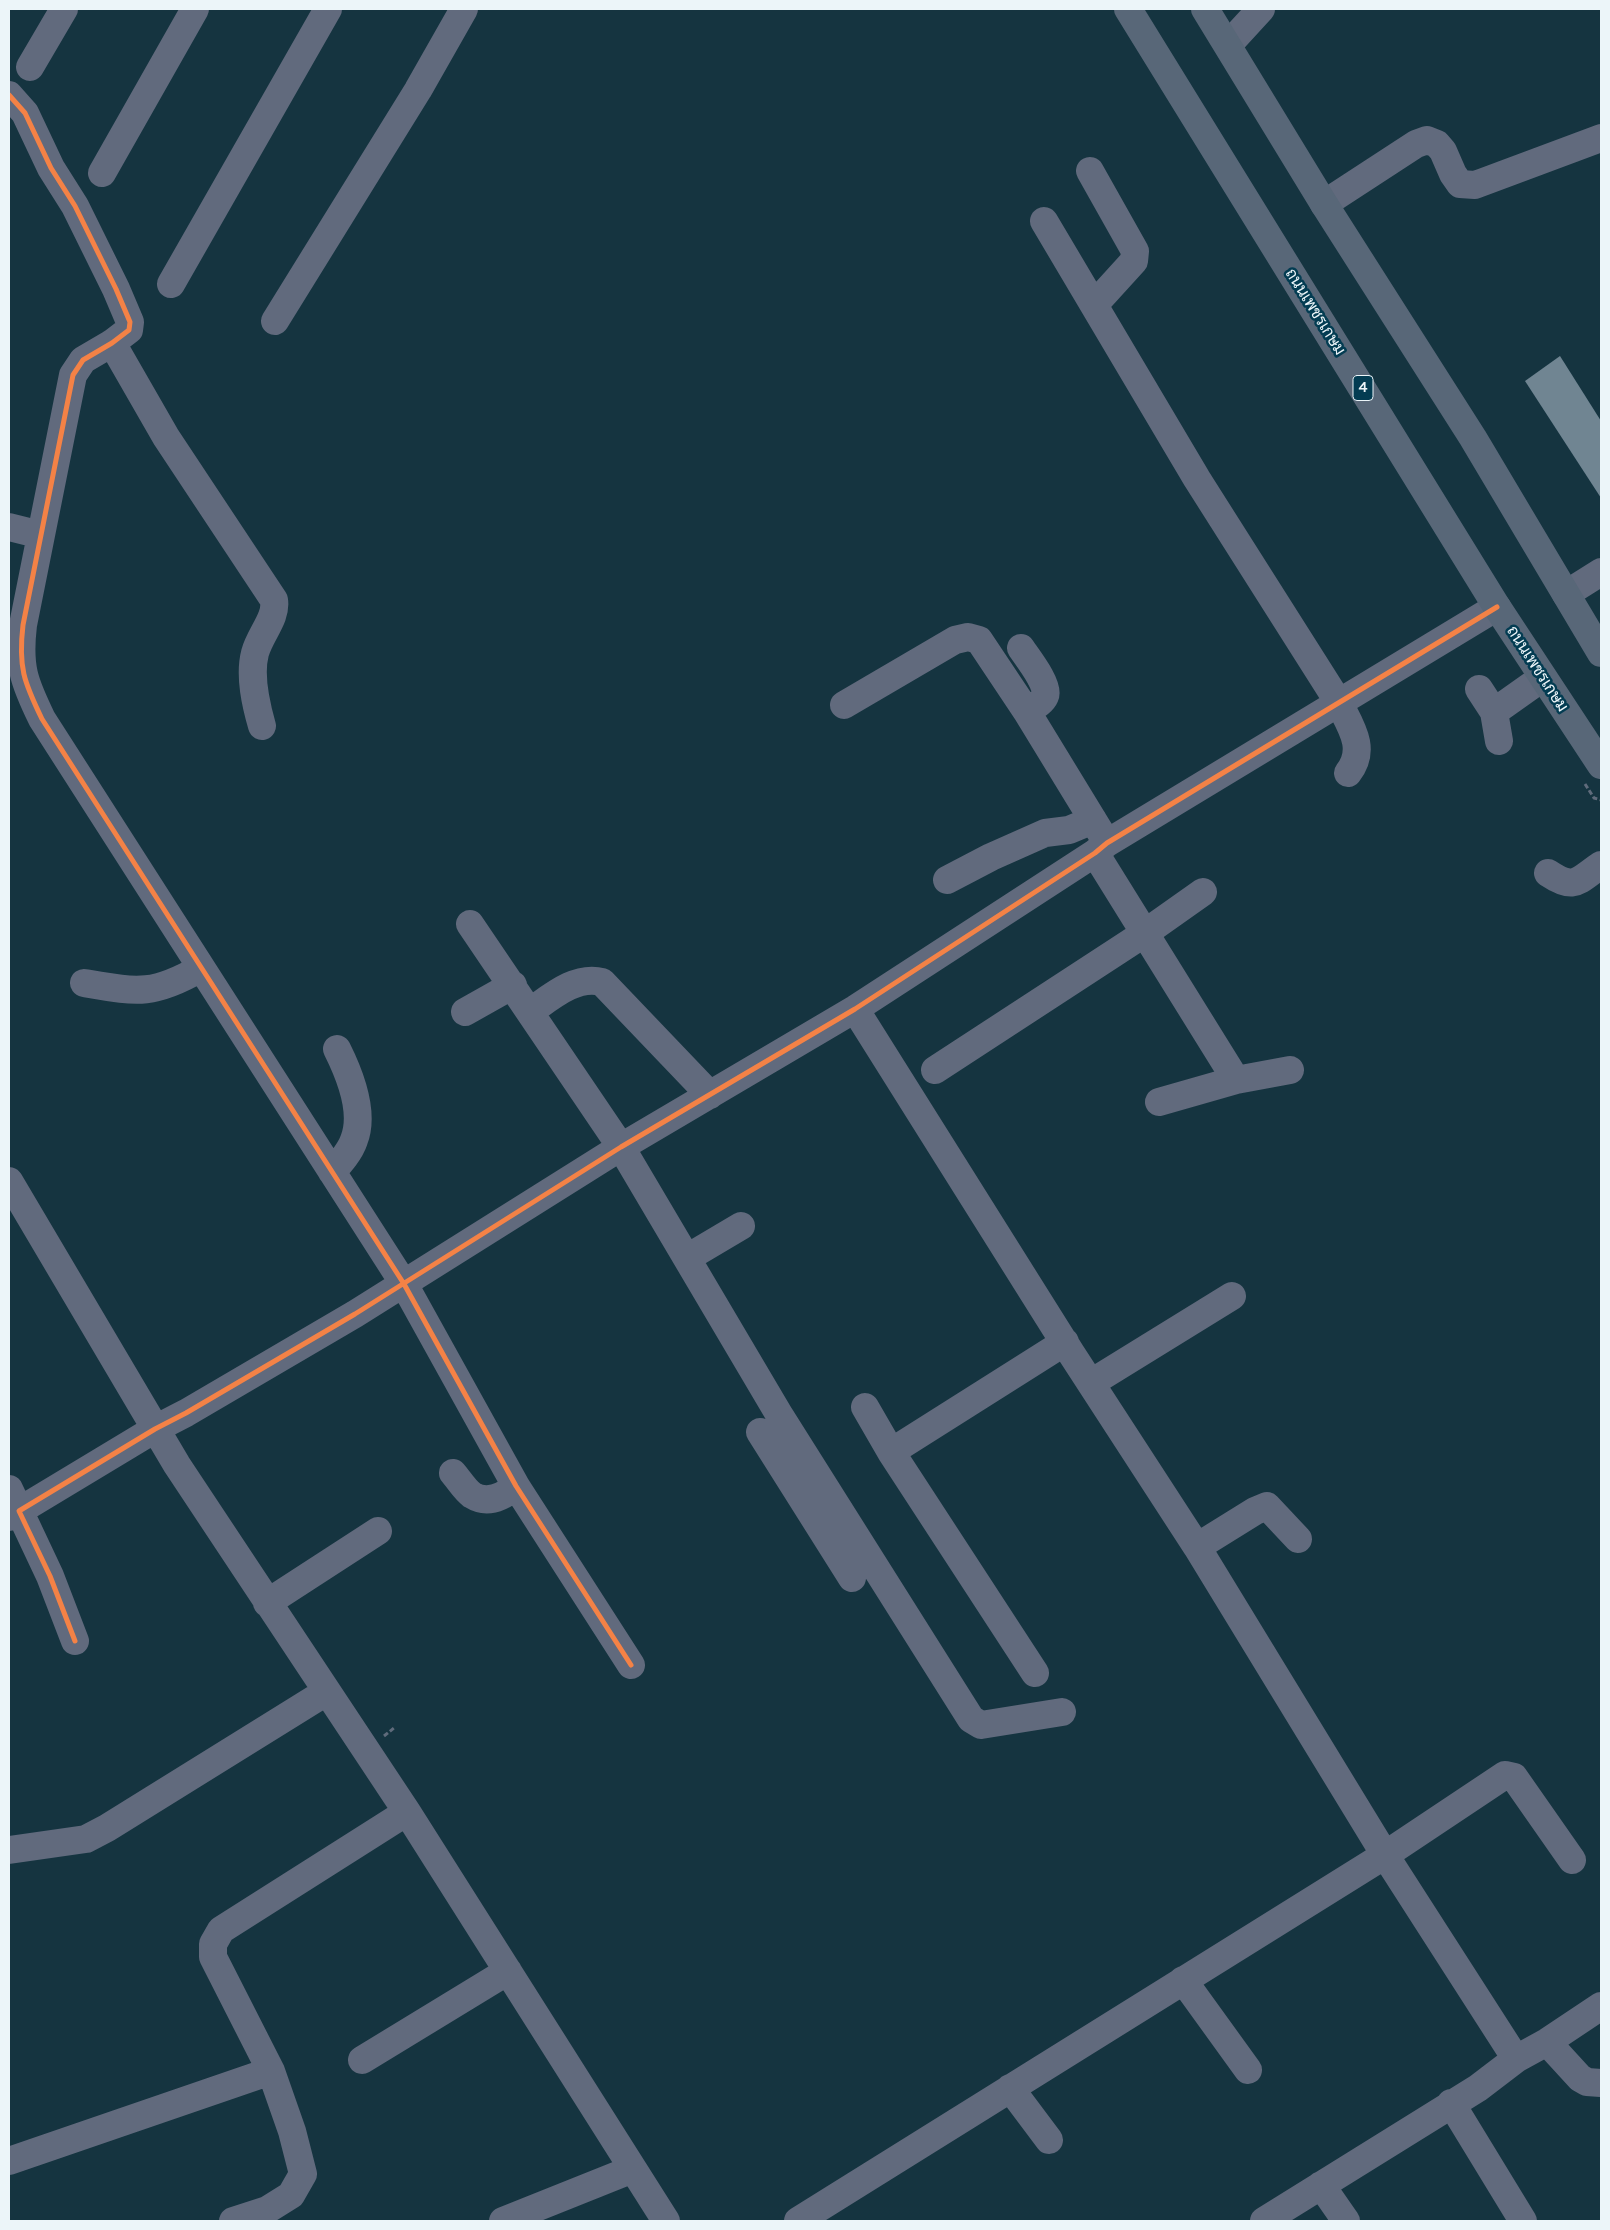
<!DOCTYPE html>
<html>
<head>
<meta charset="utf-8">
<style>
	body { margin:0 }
	#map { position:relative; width:1610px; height:2230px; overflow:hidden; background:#153440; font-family:Karla,sans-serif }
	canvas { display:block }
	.frame { position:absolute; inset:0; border:10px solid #ecf5f9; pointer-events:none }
</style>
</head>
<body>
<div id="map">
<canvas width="1610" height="2230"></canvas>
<div class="frame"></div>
</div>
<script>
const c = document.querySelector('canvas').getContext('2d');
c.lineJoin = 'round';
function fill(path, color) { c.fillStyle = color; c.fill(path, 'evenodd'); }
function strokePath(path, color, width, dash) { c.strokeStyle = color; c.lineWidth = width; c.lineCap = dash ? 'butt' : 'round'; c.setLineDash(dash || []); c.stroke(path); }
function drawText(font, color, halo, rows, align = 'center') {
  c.font = font + ' Karla,Sarabun,sans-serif'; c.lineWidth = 5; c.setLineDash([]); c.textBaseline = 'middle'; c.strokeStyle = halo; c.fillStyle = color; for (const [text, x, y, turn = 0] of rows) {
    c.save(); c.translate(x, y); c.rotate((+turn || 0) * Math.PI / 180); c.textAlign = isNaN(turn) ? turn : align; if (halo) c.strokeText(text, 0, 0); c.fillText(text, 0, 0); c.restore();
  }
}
const building = new Path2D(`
	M 1560,356 L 1601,421 L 1601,498 L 1525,381 Z`);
const path = new Path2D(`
	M 1585,784 L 1594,798 L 1601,800
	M 384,1736 L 394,1728`);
const minor = new Path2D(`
	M 1228,45 L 1261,9
	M 30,67 L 64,9
	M 9,95 L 25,113 L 51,168 L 75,206 L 116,289 L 130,322 L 129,330 L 112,343 L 83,360 L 73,375 L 23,625 C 18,667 24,682 42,719 L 404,1284 L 516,1486 L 631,1665
	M 1090,171 L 1135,251 L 1134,261 L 1094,305
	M 102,173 L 195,9
	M 1324,204 L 1416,144 L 1427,140 L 1437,144 L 1443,151 L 1453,174 L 1460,184 L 1475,185 L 1601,138
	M 1044,221 L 1197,479 L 1339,703 C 1351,727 1367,749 1348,773
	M 171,284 L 328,9
	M 275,321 L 418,90 L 464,9
	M 112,343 L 166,437 L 274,600 C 277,618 260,634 255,653 C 249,676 256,705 262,726
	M 9,527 L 41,535
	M 1566,594 L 1601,572
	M 1021,648 C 1027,657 1050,686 1045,696 C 1042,703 1032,708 1027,712
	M 1479,689 L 1494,712
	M 844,705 L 955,640 L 968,637 L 979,640 L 1027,712 L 1107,843
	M 1499,741 L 1494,712 L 1542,678
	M 1095,853 L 1236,1080
	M 1548,873 C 1575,891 1577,881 1601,865
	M 947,880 L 991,857 L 1045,833 L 1069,830 L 1093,820
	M 470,924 L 621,1147 L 780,1416 L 971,1719 L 981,1725 L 1062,1712
	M 84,983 C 137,992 153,996 201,968
	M 855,1009 L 1071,1353 L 1197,1547 L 1385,1855 L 1516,2059
	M 531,1011 C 551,997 576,975 602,982 L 710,1095
	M 465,1012 L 513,985
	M 935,1070 L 1145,933 L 1203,892
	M 1159,1102 L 1236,1080 L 1290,1070
	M 332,1172 C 340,1163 350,1152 354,1140 C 365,1112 350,1075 337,1049
	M 9,1181 L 177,1465 L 407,1812 L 666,2221
	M 687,1258 L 741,1226
	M 1091,1383 L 1232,1296
	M 865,1407 L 891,1452 L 1035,1673
	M 760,1432 L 852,1578
	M 891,1452 L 1065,1342
	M 453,1473 C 459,1480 465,1490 472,1495 C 488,1505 504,1496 516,1486
	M 9,1489 L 50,1576 L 75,1641
	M 9,1517 L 155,1429 L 186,1413 L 355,1314 L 621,1147 L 855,1009 L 1095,853 L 1107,843 L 1497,607
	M 1197,1547 L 1255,1511 L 1267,1506 L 1298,1539
	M 267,1603 L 378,1531
	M 9,1850 L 86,1839 L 107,1828 L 326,1692
	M 1183,1980 L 1248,2070
	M 1547,2042 L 1580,2078 L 1587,2082 L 1601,2083
	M 362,2060 L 508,1971
	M 1010,2088 L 1049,2140
	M 1451,2103 L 1523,2221
	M 9,2161 L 271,2071
	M 1321,2185 L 1346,2221
	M 233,2221 L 267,2210 L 291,2195 L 303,2174 L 292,2131 L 271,2071 L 213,1957 L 213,1944 L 221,1930 L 407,1812
	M 503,2221 L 633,2169
	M 798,2221 L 1385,1855 L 1505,1775 L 1514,1777 L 1572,1860
	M 1264,2221 L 1478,2088 L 1516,2059 L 1547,2042 L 1601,2006`);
const major = new Path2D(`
	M 1128,9 L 1497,607 L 1601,765
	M 1205,9 L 1324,204 L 1473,438 L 1601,653`);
const cycleway = new Path2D(`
	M 9,95 L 25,113 L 51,168 L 75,206 L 116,289 L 130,322 L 129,330 L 112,343 L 83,360 L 73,375 L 23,625 C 18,667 24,682 42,719 L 404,1284 L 516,1486 L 631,1665
	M 75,1641 L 50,1576 L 19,1511 L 155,1429 L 186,1413 L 355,1314 L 621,1147 L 855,1009 L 1095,853 L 1107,843 L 1497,607`);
const shields = [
	[1363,388,20]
];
const shieldNames = [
	["4",1363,388]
];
const streetNames = [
	["ถนนเพชรเกษม",1315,312,58],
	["ถนนเพชรเกษม",1537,669,57]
];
fill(building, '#708592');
strokePath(path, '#5f6b7b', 3, [5, 2.5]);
strokePath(minor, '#616a7d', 28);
strokePath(major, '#586778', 28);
strokePath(cycleway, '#f48246', 5);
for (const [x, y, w] of shields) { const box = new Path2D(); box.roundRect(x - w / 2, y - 12.5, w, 25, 4); c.fillStyle = '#033c52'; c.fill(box); strokePath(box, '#ecf5f9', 1); }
drawText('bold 15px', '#ecf5f9', null, shieldNames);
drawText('16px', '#ecf5f9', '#033c52', streetNames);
</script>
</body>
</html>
